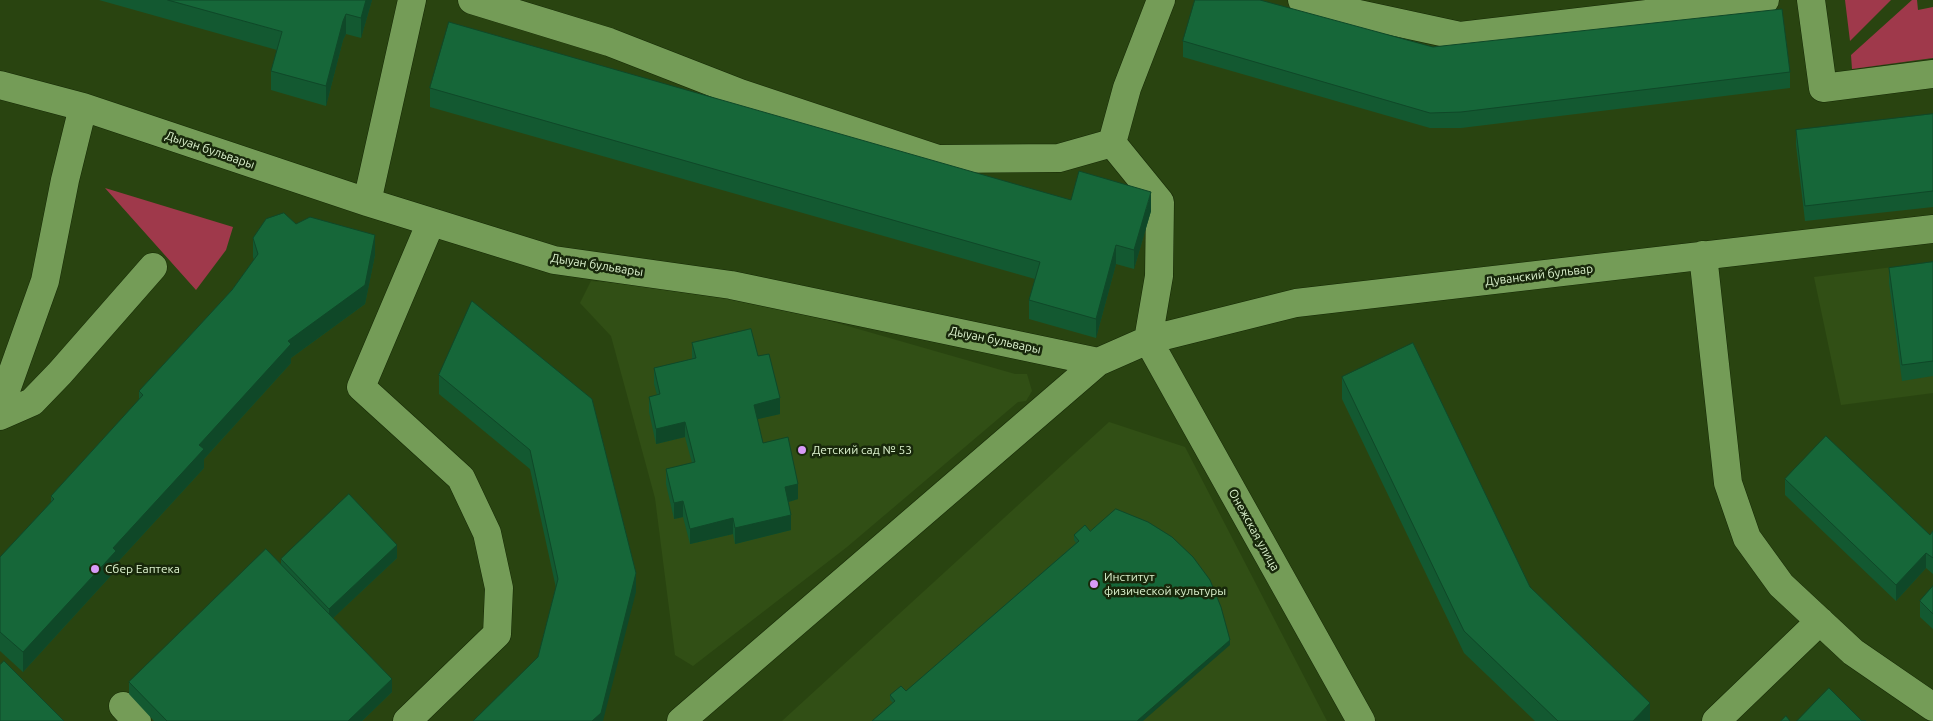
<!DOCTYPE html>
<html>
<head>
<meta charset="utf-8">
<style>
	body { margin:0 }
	canvas { display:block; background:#294410 }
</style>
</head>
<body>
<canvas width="1933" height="721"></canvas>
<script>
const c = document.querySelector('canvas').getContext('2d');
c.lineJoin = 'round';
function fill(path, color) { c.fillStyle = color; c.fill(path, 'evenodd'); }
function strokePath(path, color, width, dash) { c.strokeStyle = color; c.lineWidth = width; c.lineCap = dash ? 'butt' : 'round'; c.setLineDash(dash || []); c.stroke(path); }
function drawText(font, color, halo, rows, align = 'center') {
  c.font = font + ' Ubuntu,sans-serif'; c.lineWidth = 5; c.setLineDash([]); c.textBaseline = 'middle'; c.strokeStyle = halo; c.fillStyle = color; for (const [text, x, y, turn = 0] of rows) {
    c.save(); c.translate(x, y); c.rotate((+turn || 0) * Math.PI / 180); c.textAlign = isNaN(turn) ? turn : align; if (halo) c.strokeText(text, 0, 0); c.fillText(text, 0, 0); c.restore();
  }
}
const built = new Path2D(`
	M 1933,262 L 1933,393 L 1841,405 L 1814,277 Z
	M 591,281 L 722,290 L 1015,374 L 1027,374 L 1032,391 L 1026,401 L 1018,402 L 847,547 L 693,666 L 675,655 L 655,498 L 611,336 L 580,303 Z
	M 1109,422 L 1185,447 L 1327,721 L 782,721 Z`);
const green = new Path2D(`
	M 1845,0 L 1891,0 L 1850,41 Z
	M 1912,0 L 1917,0 L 1918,10 L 1933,7 L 1933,58 L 1852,69 L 1851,55 Z
	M 105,188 L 233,227 L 226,250 L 196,290 Z`);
const minor = new Path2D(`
	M 472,0 L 609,42 L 740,93 L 938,159 L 1059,158 L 1112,143 L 1127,88 L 1161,0
	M 1302,0 L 1322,6 L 1460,36 L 1765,0
	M 1811,0 L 1823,88 L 1933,74
	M 0,85 L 83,107 L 367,202 L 554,260 L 731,285 L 1098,362 L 1148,340 L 1296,303 L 1933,229
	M 1112,143 L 1160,202 L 1159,276 L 1148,340
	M 367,202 L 412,0
	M 1703,255 L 1728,483 L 1747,538 L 1781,585 L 1853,652 L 1933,707
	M 1148,340 L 1361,721
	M 0,407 L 45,281 L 65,180 L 83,107
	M 0,416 L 32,402 L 60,373 L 153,267
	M 123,706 L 137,721
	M 407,721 L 497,634 L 499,588 L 487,533 L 461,478 L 361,387 L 431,222
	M 681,721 L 1098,362
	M 1716,721 L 1820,621`);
const wall = new Path2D(`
	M 99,0 L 372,0 L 361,38 L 346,34 L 343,40 L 326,106 L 271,90 L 271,71 L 277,50 Z
	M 1183,41 L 1433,47 L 1790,72 L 1790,88 L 1461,128 L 1430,128 L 1183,57 Z
	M 430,88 L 1071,200 L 1151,211 L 1134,269 L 1116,264 L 1096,338 L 1029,319 L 1029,300 L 1035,279 L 430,107 Z
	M 1933,114 L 1933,207 L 1805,221 L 1796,145 L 1796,130 Z
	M 296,224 L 375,255 L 365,304 L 291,358 L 291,363 L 204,459 L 204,468 L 116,564 L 116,570 L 23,672 L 0,651 L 0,557 L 51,502 L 51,496 L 139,400 L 139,391 L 232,290 L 254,260 L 253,257 L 253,238 Z
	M 1933,262 L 1933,376 L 1902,381 L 1889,283 L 1889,268 Z
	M 472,301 L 636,592 L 538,657 L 556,588 L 530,469 L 439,394 L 439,375 Z
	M 692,343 L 758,356 L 780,414 L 757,419 L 763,443 L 798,499 L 788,502 L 791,530 L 735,544 L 733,534 L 690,544 L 683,517 L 674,519 L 666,484 L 666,469 L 692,463 L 685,437 L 656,444 L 649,412 L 649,397 L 657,395 L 654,384 L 654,368 L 692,359 Z
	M 1342,377 L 1650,721 L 1535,721 L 1464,653 L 1342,399 Z
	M 1785,479 L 1930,535 L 1933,531 L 1933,574 L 1926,568 L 1896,601 L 1785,495 Z
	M 1090,531 L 1230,645 L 893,703 L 890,700 L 890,695 L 906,691 L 1076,543 L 1074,540 L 1074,535 Z
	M 397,558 L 333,618 L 392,692 L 362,721 L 154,721 L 129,694 L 129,682 L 281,564 L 281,559 Z
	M 1933,586 L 1933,629 L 1920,617 L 1920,601 Z`);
const shadedWall = new Path2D(`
	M 366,0 L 372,0 L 361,38 L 361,18 Z
	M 346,14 L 346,34 L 343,40 L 326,106 L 326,86 L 343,21 Z
	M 1151,192 L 1151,211 L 1134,269 L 1134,250 Z
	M 375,235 L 375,255 L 365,304 L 291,358 L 291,363 L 204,459 L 204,468 L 116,564 L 116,570 L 23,672 L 23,652 L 288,341 Z
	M 1116,245 L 1116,264 L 1096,338 L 1096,319 Z
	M 780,398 L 780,414 L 754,420 L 754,405 Z
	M 685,422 L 685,437 L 656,444 L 656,429 Z
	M 798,484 L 798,499 L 785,503 L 785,487 Z
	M 683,501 L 683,517 L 674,519 L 674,503 Z
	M 791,515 L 791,530 L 735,544 L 735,528 Z
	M 733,518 L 733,534 L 690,544 L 690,529 Z
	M 397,545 L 397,558 L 329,622 L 329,609 Z
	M 1926,553 L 1926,568 L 1896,601 L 1896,585 Z
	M 636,573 L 636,592 L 603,721 L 592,721 Z
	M 1230,640 L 1230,645 L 1143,721 L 1137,721 Z
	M 392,679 L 392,692 L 362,721 L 348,721 Z
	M 1650,703 L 1650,721 L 1633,721 Z`);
const building = new Path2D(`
	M 168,0 L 366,0 L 361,18 L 346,14 L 343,21 L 326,86 L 271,71 L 282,32 Z
	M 1195,0 L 1260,0 L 1433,47 L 1782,9 L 1790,72 L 1461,112 L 1430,113 L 1183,41 Z
	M 449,22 L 1071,200 L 1079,171 L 1151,192 L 1134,250 L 1116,245 L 1096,319 L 1029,300 L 1040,262 L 430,88 Z
	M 1933,114 L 1933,191 L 1805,206 L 1796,130 Z
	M 284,213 L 296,224 L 310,217 L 375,235 L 365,285 L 288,341 L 291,344 L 199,445 L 204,449 L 113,548 L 116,551 L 23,652 L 0,632 L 0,557 L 54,499 L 51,496 L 143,395 L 139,391 L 232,290 L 258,254 L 253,238 L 266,219 Z
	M 1933,262 L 1933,361 L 1902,365 L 1889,268 Z
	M 472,301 L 592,399 L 636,573 L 601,713 L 592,721 L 473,721 L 538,657 L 558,579 L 530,450 L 439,375 Z
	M 751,329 L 758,356 L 769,354 L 780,398 L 754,405 L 763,443 L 788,437 L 798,484 L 785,487 L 791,515 L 735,528 L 733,518 L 690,529 L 683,501 L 674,503 L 666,469 L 695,462 L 685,422 L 656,429 L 649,397 L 660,394 L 654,368 L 696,358 L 692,343 Z
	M 1413,343 L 1530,587 L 1650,703 L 1633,721 L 1558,721 L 1464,631 L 1342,377 Z
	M 1826,436 L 1930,535 L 1933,531 L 1933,558 L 1926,553 L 1896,585 L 1785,479 Z
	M 349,494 L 397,545 L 329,609 L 281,559 Z
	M 1116,509 L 1148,522 L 1172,537 L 1193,557 L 1210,580 L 1221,607 L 1230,640 L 1137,721 L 872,721 L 895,701 L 890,695 L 901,686 L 906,691 L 1079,541 L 1074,535 L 1085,525 L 1090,531 Z
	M 266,549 L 392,679 L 348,721 L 167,721 L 129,682 Z
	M 1933,586 L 1933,614 L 1920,601 Z
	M 4,661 L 64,721 L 0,721 L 0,665 Z
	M 1829,688 L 1862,721 L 1866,721 L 1797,721 Z
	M 1786,716 L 1790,721 L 1781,721 Z`);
const markers = [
	[802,450,5,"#d89bf8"],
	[95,569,5,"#d89bf8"],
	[1094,584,5,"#d89bf8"]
];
const streetNames = [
	["Дыуан бульвары",210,150,19],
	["Дыуан бульвары",597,265,9],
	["Дуванский бульвар",1539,275,-7],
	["Дыуан бульвары",995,340,12],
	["Онежская улица",1254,530,61]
];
const poiNames = [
	["Детский сад № 53",812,450],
	["Сбер Еаптека",105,569],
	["Институт",1104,577],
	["физической культуры",1104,591]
];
fill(built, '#314f15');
fill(green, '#9f394b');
strokePath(minor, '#152905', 29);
strokePath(minor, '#749c57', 28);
fill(wall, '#135931');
fill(shadedWall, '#0f4828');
fill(building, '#166739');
strokePath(building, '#0f4828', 1);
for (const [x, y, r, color] of markers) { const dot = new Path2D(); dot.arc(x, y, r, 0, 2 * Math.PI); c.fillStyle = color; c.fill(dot); strokePath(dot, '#18280b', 2); }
drawText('12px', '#ddf3cf', '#18280b', streetNames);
drawText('12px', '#ddf3cf', '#18280b', poiNames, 'left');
</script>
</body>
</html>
